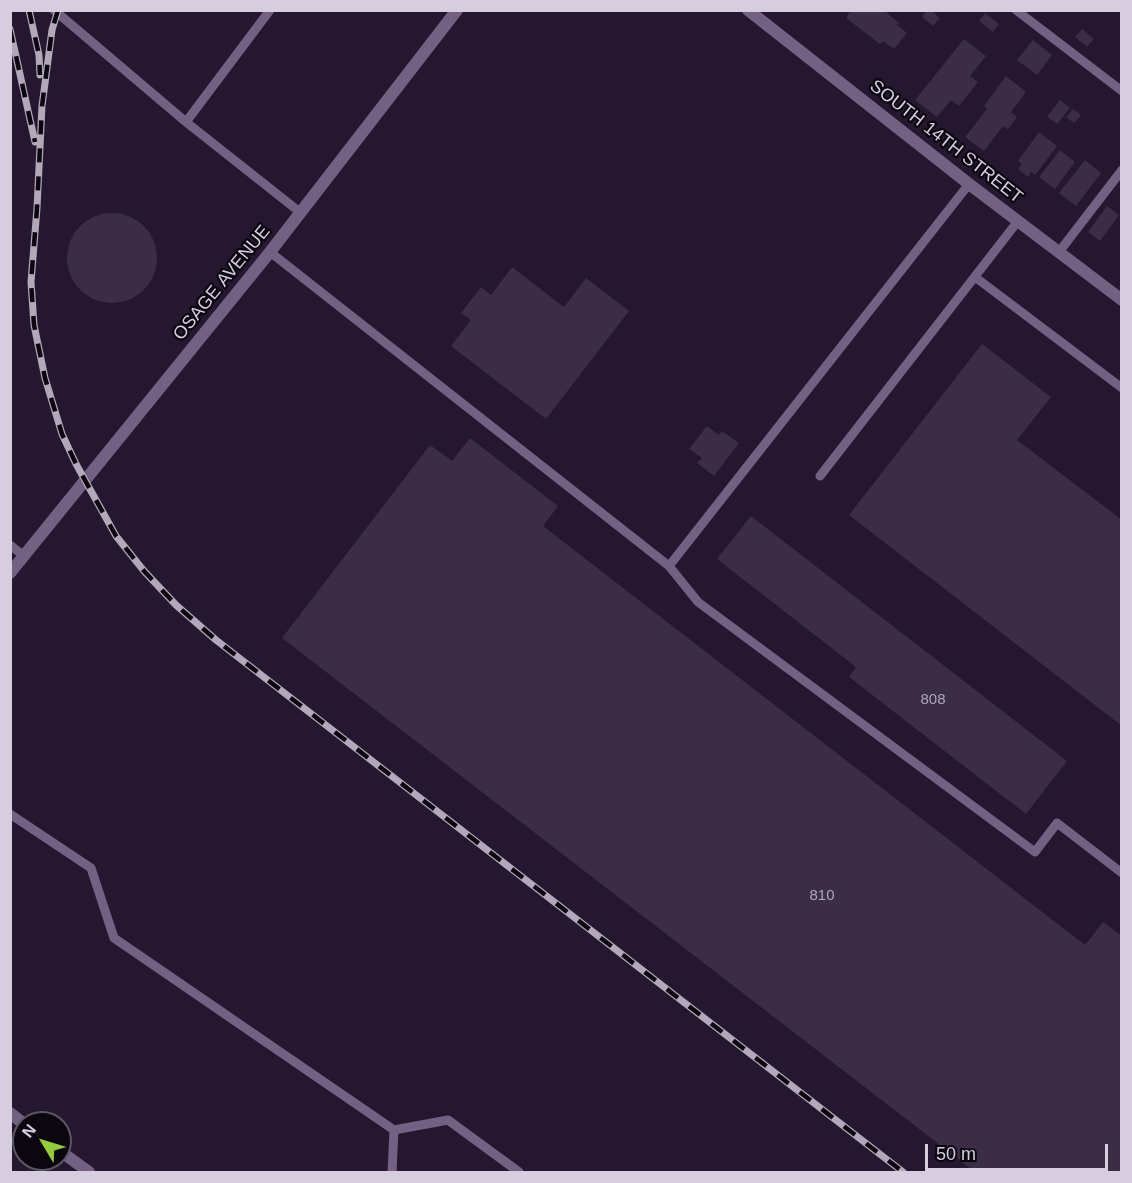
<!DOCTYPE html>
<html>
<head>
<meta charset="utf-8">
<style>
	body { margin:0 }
	#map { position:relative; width:1132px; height:1183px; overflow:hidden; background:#25172f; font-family:Helvetica,sans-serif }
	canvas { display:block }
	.frame { position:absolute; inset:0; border:12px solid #d6cdde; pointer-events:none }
	.north { position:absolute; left:12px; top:1111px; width:60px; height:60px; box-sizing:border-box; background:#0b0610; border:2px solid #5c5662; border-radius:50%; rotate:308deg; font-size:16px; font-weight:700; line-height:24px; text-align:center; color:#d6cdde }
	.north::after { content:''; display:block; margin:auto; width:21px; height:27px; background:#93cc3d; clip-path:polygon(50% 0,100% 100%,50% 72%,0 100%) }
	.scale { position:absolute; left:925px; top:1144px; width:183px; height:27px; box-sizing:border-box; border:3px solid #d6cdde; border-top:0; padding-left:8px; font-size:18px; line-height:21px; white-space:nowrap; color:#d6cdde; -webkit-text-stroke:4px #0b0610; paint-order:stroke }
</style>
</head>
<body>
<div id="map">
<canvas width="1132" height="1183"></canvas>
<div class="frame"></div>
<div class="north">N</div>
<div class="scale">50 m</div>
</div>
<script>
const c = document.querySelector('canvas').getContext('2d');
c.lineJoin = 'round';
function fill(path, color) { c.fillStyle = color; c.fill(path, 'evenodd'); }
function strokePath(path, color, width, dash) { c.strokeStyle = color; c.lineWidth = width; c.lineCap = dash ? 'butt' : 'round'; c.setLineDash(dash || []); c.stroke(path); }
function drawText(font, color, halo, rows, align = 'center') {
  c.font = font + ' Helvetica,sans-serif'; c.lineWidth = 4.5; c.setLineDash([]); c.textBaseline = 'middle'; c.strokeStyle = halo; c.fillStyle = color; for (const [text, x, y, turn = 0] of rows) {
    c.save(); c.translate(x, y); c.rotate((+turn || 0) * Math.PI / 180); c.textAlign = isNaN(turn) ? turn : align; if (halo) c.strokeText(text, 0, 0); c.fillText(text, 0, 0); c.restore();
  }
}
const building = new Path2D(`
	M 851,10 L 884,10 L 899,23 L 897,25 L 907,33 L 894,49 L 883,41 L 880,44 L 846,18 Z
	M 927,10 L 931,10 L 940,18 L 933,26 L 922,17 Z
	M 985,13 L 999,24 L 993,32 L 979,21 Z
	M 1082,29 L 1094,39 L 1087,47 L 1075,37 Z
	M 964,39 L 986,56 L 970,76 L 978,82 L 959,106 L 951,100 L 937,117 L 915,100 Z
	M 1033,40 L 1052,55 L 1037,75 L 1017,60 Z
	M 1006,76 L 1026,92 L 1011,112 L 1017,117 L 1008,129 L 1003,126 L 984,151 L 965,137 L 987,109 L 984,106 Z
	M 1060,100 L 1070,108 L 1057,124 L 1047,117 Z
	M 1073,109 L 1081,115 L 1074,123 L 1066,117 Z
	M 1039,132 L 1057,146 L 1035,175 L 1031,172 L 1028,177 L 1018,169 L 1022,164 L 1018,161 Z
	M 1060,150 L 1075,162 L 1055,189 L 1039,177 Z
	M 1085,160 L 1101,173 L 1076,206 L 1059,193 Z
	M 1107,206 L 1119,215 L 1100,241 L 1088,232 Z
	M67 258a45 45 0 1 1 90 0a45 45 0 1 1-90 0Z
	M 512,267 L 564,307 L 586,278 L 629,311 L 546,419 L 451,346 L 471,320 L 461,313 L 481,287 L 491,295 Z
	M 982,344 L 1051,397 L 1017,440 L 1122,520 L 1122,726 L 849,515 Z
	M 707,426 L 719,435 L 722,431 L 739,443 L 714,476 L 697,463 L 702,458 L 689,449 Z
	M 470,438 L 558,506 L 543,526 L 1085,945 L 1103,922 L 1122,936 L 1122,1172 L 975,1172 L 282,638 L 430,445 L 452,461 Z
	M 751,516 L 1067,761 L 1026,814 L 849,677 L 856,667 L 717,559 Z`);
const lane = new Path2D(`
	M 54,10 L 186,122
	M 270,10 L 186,122 L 301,213
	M 1016,10 L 1122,91
	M 270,252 L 669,566 L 698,602 L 1035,852 L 1057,823 L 1122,873
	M 1059,252 L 1122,170
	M 975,277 L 1122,388
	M 820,476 L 1018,221
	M 10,545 L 24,556
	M 669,566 L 969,184
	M 10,814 L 91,868 L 114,938 L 394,1130 L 392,1172
	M 394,1130 L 448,1120 L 519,1172`);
const street = new Path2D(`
	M 748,10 L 969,184 L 1122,300
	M 10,573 L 270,252 L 457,10
	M 10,1113 L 24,1124
	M 60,1151 L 89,1172`);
const rail = new Path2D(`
	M 29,10 L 39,55 L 40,75
	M 58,10 L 52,30 L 42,106 L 37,208 L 31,282 L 34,325 L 45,378 L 62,434 L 76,464 L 116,536 L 144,571 L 176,605 L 216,640 L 903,1172
	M 10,29 L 35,142`);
const numberNames = [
	["808",933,700],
	["810",822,896]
];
const streetNames = [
	["SOUTH 14TH STREET",946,142,38],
	["OSAGE AVENUE",222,283,-51]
];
fill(building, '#3b2d46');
strokePath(lane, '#736183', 9);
strokePath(street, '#736183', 12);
strokePath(rail, '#b2a8ba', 7);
strokePath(rail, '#0b0610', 4.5, [14]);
drawText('15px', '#afa5b8', null, numberNames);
drawText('18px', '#d6cdde', '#0b0610', streetNames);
</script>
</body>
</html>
